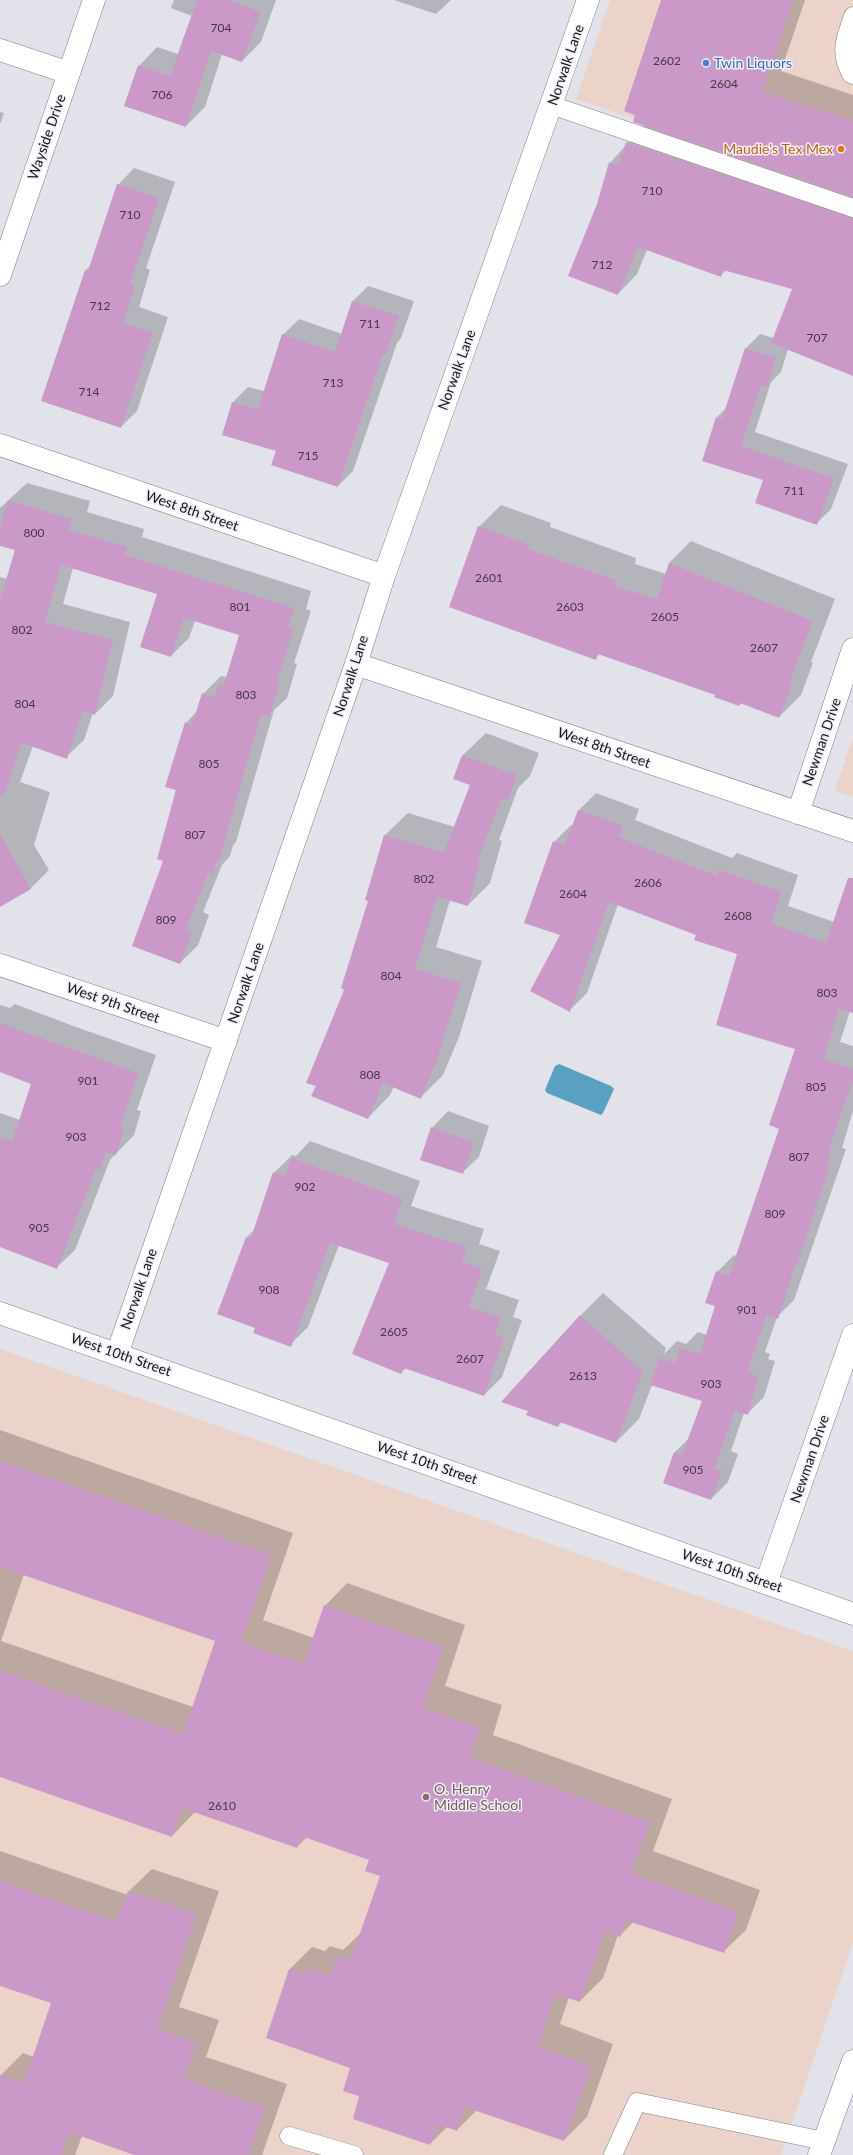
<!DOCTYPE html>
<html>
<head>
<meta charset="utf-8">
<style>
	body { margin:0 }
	canvas { display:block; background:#e1e2ea }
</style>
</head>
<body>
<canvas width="853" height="2155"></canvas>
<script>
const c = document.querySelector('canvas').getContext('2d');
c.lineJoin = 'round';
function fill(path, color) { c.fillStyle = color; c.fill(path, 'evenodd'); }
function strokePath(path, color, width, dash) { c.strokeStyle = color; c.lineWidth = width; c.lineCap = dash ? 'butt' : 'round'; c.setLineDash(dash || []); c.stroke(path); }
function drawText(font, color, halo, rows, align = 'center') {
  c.font = font + ' Lato,sans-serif'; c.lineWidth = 3; c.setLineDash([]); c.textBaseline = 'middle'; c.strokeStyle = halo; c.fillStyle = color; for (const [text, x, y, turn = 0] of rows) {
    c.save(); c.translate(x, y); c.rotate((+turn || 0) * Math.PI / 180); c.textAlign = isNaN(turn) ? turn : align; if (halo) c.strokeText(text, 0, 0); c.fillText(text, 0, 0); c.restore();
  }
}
const commercial = new Path2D(`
	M 610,0 L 853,0 L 853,194 L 576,99 Z
	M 853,737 L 853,797 L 835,791 Z`);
const education = new Path2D(`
	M 0,1349 L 853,1651 L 853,1943 L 781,2155 L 0,2155 Z`);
const water = new Path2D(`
	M 559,1064 L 611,1086 L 614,1089 L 603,1113 L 601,1115 L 547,1093 L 545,1090 L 555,1066 Z`);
const shadow = new Path2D(`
	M 174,0 L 276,0 L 261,42 L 242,61 L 222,54 L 205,107 L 186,126 L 139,66 L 157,47 L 178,54 L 192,16 L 171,8 Z
	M 394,0 L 451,0 L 436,14 Z
	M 662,0 L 805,0 L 781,71 L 853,95 L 853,375 L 788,349 L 781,372 L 771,382 L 755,432 L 848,464 L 831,509 L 817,523 L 764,480 L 716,418 L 726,408 L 746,348 L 760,334 L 774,338 L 793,288 L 726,270 L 721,275 L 647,250 L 637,274 L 618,294 L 598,204 L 610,163 L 644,125 Z
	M 0,112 L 4,113 L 0,124 Z
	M 134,168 L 175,182 L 146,268 L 150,270 L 139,307 L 168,317 L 137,411 L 121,427 L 85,271 L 91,265 L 118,185 Z
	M 368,286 L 414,301 L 401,338 L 397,343 L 353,471 L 338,486 L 277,450 L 224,434 L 233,402 L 248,387 L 264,391 L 283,335 L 299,319 L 342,334 L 353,301 Z
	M 27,483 L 90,501 L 87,512 L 144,529 L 142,537 L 311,591 L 306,609 L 311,611 L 294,663 L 297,664 L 287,698 L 274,710 L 236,842 L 233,845 L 230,856 L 222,865 L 203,912 L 209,915 L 198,945 L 180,963 L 165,860 L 186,723 L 197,711 L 203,694 L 221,676 L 226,677 L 240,635 L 195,621 L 189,638 L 171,656 L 158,593 L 73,568 L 63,604 L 130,622 L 113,696 L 95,714 L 93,713 L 84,740 L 66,757 L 33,746 L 20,782 L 50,792 L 34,845 L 49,870 L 31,888 L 0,906 L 0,577 L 8,579 L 16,550 L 0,545 L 0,508 Z
	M 501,505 L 551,523 L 550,527 L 636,558 L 635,564 L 666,574 L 669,563 L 691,541 L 835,599 L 811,662 L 813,663 L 801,695 L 779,717 L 741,703 L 739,705 L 716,694 L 600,654 L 595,658 L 479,527 Z
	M 486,733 L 539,753 L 530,776 L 518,788 L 499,840 L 502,841 L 490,883 L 468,905 L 450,900 L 436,947 L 482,961 L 459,1037 L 443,1075 L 421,1097 L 394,1086 L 390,1095 L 368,1118 L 317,1086 L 346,989 L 369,900 L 366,899 L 385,835 L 408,813 L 455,827 L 471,785 L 455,779 L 463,755 Z
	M 596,793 L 639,809 L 635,820 L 732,858 L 737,853 L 798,875 L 788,906 L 834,922 L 853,881 L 853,1012 L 850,1011 L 840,1042 L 853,1046 L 853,1111 L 842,1148 L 846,1149 L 794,1300 L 777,1317 L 765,1352 L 770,1354 L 768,1359 L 775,1361 L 764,1397 L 747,1414 L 744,1413 L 731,1451 L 738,1454 L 728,1482 L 711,1499 L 664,1483 L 675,1452 L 689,1438 L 703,1400 L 652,1385 L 639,1419 L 616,1442 L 562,1422 L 558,1426 L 580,1316 L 603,1293 L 666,1348 L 664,1354 L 677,1341 L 686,1344 L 698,1332 L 707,1335 L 716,1306 L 717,1272 L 734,1255 L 737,1256 L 780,1128 L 796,1048 L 738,954 L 697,935 L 618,904 L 587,993 L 570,1010 L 554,842 L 571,825 L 573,825 L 579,810 Z
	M 15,1004 L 76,1027 L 156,1055 L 137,1110 L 141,1111 L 134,1135 L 110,1160 L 75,1250 L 56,1268 L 0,1246 L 0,1113 L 20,1120 L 32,1083 L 0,1071 L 0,1005 L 10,1008 Z
	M 448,1111 L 489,1126 L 479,1157 L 462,1173 L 432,1128 Z
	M 310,1141 L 420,1181 L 411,1206 L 484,1229 L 479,1244 L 500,1251 L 486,1289 L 519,1300 L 513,1317 L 522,1320 L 502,1377 L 484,1395 L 406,1368 L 401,1373 L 390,1263 L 339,1245 L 308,1327 L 290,1345 L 256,1327 L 218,1314 L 247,1237 L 255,1229 L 274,1173 L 292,1155 L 296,1156 Z
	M 0,1430 L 293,1533 L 263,1620 L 314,1638 L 325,1606 L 347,1583 L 465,1625 L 445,1686 L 502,1705 L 493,1735 L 672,1799 L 653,1851 L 760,1890 L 746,1930 L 723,1952 L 633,1922 L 620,1936 L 618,1935 L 603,1978 L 580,2001 L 569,1997 L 560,2024 L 613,2044 L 587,2117 L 564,2140 L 477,2110 L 457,2130 L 447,2127 L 430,2144 L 360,2096 L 352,2067 L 289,1970 L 312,1947 L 325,1951 L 330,1946 L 343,1950 L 361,1933 L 381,1875 L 370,1859 L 307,1837 L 297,1847 L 195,1812 L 172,1836 L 0,1776 ZM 24,1574 L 216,1641 L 193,1707 L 1,1641 Z
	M 0,1851 L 128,1895 L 129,1891 L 152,1869 L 219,1891 L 179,2007 L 219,2020 L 206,2057 L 287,2084 L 262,2155 L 137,2155 L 82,2136 L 75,2155 L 0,2155 L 0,2076 L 23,2053 L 34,2057 L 52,2002 L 0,1985 Z`);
const building = new Path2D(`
	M 197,0 L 229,0 L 261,12 L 242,62 L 211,51 L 186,127 L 124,106 L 138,65 L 170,76 Z
	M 661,0 L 793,0 L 762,91 L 853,121 L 853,197 L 633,122 L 635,115 L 624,111 Z
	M 626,142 L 853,218 L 853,376 L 771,343 L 792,289 L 723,270 L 721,277 L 638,247 L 618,295 L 568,276 L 597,204 L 609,162 L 618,165 Z
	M 117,184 L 159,198 L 130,284 L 135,286 L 123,323 L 153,333 L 121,428 L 41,401 L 85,270 L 88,271 Z
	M 352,301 L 399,316 L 386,355 L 383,354 L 338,487 L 271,465 L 276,451 L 222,435 L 232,402 L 258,409 L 282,334 L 335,352 Z
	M 745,348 L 776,358 L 767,387 L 761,385 L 741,446 L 834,478 L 817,525 L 755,503 L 763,480 L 702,461 L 716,417 L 722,419 Z
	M 8,500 L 72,519 L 69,530 L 127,547 L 125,555 L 294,608 L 288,627 L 294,629 L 277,681 L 280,682 L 269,717 L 261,714 L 219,861 L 217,860 L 213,875 L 208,873 L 186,930 L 192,933 L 180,964 L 132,946 L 163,861 L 157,859 L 176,790 L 165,787 L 185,722 L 192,725 L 202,693 L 215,697 L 219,683 L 224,685 L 239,635 L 184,618 L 171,657 L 140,647 L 157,594 L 61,565 L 45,622 L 113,640 L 95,715 L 83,711 L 67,759 L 22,743 L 4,796 L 0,795 L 0,600 L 15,550 L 0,546 L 0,527 Z
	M 478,526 L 530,545 L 528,549 L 615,580 L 614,586 L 657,599 L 669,563 L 813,621 L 789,684 L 792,685 L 779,718 L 740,703 L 739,706 L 714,697 L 715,695 L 598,654 L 596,660 L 449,607 Z
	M 462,755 L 517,775 L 508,800 L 502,798 L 477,862 L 480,863 L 468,906 L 437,897 L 415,969 L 461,983 L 437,1060 L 421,1099 L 383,1083 L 368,1119 L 311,1096 L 316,1086 L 306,1083 L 344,990 L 341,988 L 368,901 L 365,900 L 384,835 L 444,852 L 470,785 L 453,779 Z
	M 578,810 L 623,826 L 619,837 L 717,876 L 719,870 L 782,892 L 771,923 L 826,943 L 848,878 L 853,878 L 853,1013 L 839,1009 L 824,1059 L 853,1069 L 853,1080 L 829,1149 L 831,1150 L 826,1165 L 830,1166 L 797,1265 L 795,1265 L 778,1319 L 767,1315 L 748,1369 L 753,1371 L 752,1376 L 758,1378 L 748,1415 L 735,1411 L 714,1468 L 722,1471 L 711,1500 L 663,1483 L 674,1452 L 682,1455 L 702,1401 L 650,1385 L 659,1358 L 675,1363 L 680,1348 L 700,1354 L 715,1306 L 705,1303 L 716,1271 L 729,1276 L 779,1129 L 769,1125 L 795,1049 L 716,1025 L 737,954 L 694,940 L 696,935 L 609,902 L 570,1012 L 530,991 L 560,935 L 524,923 L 553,841 L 565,845 Z
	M 0,834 L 31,889 L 0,907 Z
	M 0,1023 L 138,1073 L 120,1128 L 124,1129 L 116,1155 L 106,1152 L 100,1171 L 96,1169 L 57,1269 L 0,1247 L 0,1138 L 12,1142 L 31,1084 L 0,1072 Z
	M 431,1127 L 474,1142 L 463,1174 L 420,1160 Z
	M 292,1158 L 403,1199 L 394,1224 L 467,1247 L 462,1262 L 482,1269 L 469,1307 L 501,1318 L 495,1335 L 504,1338 L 484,1396 L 404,1368 L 401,1374 L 352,1354 L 389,1263 L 330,1243 L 291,1347 L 253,1333 L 255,1328 L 217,1314 L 246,1237 L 251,1238 L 273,1172 L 285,1176 Z
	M 580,1315 L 643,1371 L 616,1443 L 560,1422 L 558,1427 L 526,1415 L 528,1411 L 501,1402 Z
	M 0,1461 L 271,1555 L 241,1642 L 304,1664 L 324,1605 L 443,1647 L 423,1708 L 480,1727 L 471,1758 L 650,1822 L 631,1873 L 738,1912 L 724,1953 L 625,1920 L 620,1937 L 605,1931 L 580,2002 L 555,1994 L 538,2047 L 591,2066 L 564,2141 L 465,2107 L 457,2131 L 438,2124 L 430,2145 L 353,2119 L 359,2096 L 343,2091 L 350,2068 L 266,2038 L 289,1969 L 304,1974 L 307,1968 L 330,1976 L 337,1955 L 351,1959 L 380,1876 L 365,1871 L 369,1860 L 301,1836 L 297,1848 L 182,1808 L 172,1837 L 0,1777 L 0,1671 L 183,1734 L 215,1641 L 0,1567 Z
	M 0,1881 L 117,1922 L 128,1891 L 197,1914 L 157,2029 L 197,2043 L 184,2079 L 265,2107 L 248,2155 L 134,2155 L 69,2132 L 61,2155 L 0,2155 L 0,2075 L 24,2083 L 51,2003 L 0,1986 Z`);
const service = new Path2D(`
	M 853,16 C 845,40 839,51 851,74 L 853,75
	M 551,105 L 853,208
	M 289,2136 L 354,2155
	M 613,2155 L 637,2102 L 824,2141`);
const minor = new Path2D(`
	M 0,50 L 69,73
	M 0,275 L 94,0
	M 0,445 L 384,576
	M 356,664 L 853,831
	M 798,813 L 853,649
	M 0,965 L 226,1041
	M 0,1313 L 853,1614
	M 117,1354 L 356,664 L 384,576 L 588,0
	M 766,1583 L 853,1335`);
const tertiary = new Path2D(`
	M 819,2155 L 853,2061`);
const markers = [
	[706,63,4,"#3f7fe0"],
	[841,149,4,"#e8710a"],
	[426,1797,4,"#8d6e63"]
];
const numberNames = [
	["704",221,28],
	["2602",667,61],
	["2604",724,84],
	["706",162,95],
	["710",652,191],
	["710",130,215],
	["712",602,265],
	["712",100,306],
	["711",370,324],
	["707",817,338],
	["713",333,383],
	["714",89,392],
	["715",308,456],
	["711",794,491],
	["800",34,533],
	["2601",489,578],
	["801",240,607],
	["2603",570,607],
	["2605",665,617],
	["802",22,630],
	["2607",764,648],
	["803",246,695],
	["804",25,704],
	["805",209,764],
	["807",195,835],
	["802",424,879],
	["2606",648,883],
	["2604",573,894],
	["2608",738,916],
	["809",166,920],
	["804",391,976],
	["803",827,993],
	["808",370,1075],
	["901",88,1081],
	["805",816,1087],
	["903",76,1137],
	["807",799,1157],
	["902",305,1187],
	["809",775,1214],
	["905",39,1228],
	["908",269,1290],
	["901",747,1310],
	["2605",394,1332],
	["2607",470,1359],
	["2613",583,1376],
	["903",711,1384],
	["905",693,1470],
	["2610",222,1806]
];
const shopNames = [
	["Twin Liquors",714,63]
];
const streetNames = [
	["Norwalk Lane",566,65,-71],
	["Wayside Drive",47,137,-71],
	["Norwalk Lane",457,370,-70],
	["West 8th Street",192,511,19],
	["Norwalk Lane",351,676,-72],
	["Newman Drive",822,742,-71],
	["West 8th Street",604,748,19],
	["Norwalk Lane",246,983,-71],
	["West 9th Street",113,1003,19],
	["Norwalk Lane",139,1289,-71],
	["West 10th Street",121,1355,19],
	["Newman Drive",810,1459,-71],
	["West 10th Street",427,1463,19],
	["West 10th Street",732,1571,19]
];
const foodNames = [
	["Maudie's Tex Mex",833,149]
];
const educationNames = [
	["O. Henry",434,1789],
	["Middle School",434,1805]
];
fill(commercial, '#ebd3ca');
fill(education, '#ebd3c9');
fill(water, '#58a1c1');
fill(shadow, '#0003');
fill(building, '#cb99c8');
strokePath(service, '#7f8088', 19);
strokePath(minor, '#7f8088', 23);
strokePath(tertiary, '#7f8088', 23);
strokePath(service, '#fff', 18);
strokePath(minor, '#fff', 22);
strokePath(tertiary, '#fff', 22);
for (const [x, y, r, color] of markers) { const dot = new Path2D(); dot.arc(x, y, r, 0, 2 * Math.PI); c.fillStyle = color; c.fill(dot); strokePath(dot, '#eeeff7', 1.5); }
drawText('12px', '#443846', null, numberNames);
drawText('14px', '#366cbe', '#eeeff7', shopNames, 'left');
drawText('14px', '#17171a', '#eeeff7', streetNames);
drawText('14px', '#c56008', '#eeeff7', foodNames, 'right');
drawText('14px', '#785e54', '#eeeff7', educationNames, 'left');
</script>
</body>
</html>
